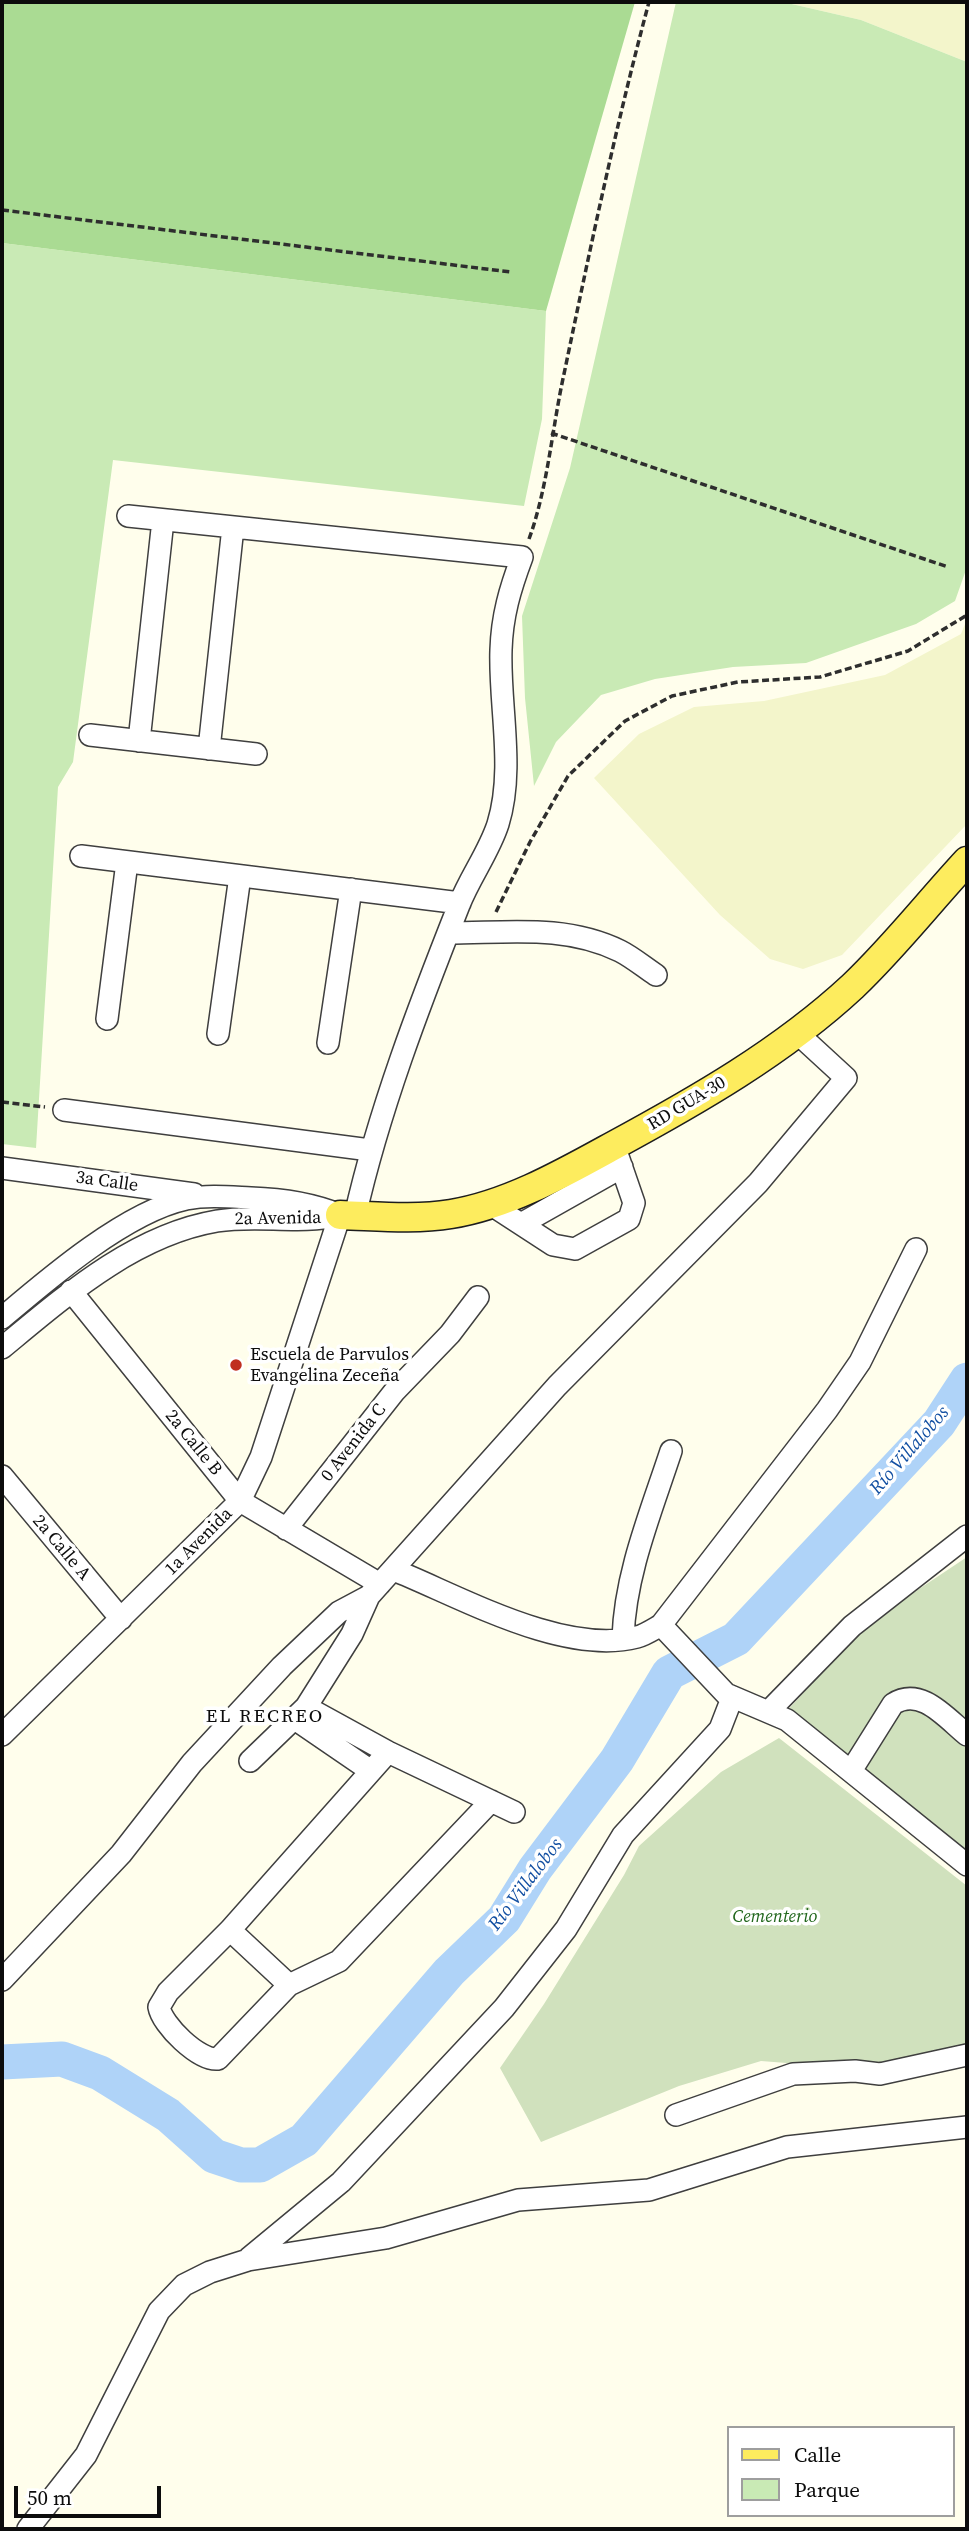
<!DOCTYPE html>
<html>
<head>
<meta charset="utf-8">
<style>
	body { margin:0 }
	#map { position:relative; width:969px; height:2531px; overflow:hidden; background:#fffeec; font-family:"Source Serif 4",serif }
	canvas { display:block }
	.frame { position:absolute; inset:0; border:4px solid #0c0c0c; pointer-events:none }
	.legend { position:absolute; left:727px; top:2426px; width:228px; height:91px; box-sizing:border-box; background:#fff; border:2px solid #9e9e9e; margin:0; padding:9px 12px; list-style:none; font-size:21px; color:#0c0c0c }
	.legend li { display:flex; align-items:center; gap:14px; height:35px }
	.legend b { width:35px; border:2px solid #9e9e9e }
	.scale { position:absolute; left:14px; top:2486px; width:147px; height:32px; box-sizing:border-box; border:4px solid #0c0c0c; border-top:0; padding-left:9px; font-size:21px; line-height:24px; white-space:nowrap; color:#0c0c0c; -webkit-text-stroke:5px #fff; paint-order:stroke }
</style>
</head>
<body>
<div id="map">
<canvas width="969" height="2531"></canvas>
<div class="frame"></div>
<ul class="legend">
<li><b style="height:9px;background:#fdec5e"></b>Calle</li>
<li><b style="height:19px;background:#c9eab5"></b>Parque</li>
</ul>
<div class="scale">50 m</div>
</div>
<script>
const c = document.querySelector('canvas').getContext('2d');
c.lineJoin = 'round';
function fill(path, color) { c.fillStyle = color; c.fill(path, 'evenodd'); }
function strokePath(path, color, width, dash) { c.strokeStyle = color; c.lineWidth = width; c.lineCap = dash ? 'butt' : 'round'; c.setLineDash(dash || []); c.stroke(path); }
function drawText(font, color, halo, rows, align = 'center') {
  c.font = font + ' "Source Serif 4",serif'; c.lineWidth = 7; c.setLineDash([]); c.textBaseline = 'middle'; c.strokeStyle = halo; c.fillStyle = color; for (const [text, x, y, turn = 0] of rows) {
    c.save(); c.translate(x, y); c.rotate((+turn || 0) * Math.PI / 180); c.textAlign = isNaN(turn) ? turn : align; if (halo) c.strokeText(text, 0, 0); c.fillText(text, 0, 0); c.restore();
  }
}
const farmland = new Path2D(`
	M 783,2 L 967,2 L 967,62 L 861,20 Z
	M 967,619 L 967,824 L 842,955 L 803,969 L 770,959 L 720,915 L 594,778 L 639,734 L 694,707 L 764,701 L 885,675 L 961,634 Z`);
const green = new Path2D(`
	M 676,2 L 783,2 L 861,20 L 967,62 L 967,567 L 955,601 L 916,624 L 806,663 L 733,667 L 655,679 L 601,695 L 556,742 L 534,786 L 525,698 L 522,616 L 570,468 Z
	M 2,243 L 546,311 L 542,419 L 524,506 L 113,460 L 73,762 L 58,787 L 36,1148 L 2,1144 Z`);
const forest = new Path2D(`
	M 2,2 L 635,2 L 546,311 L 2,243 Z`);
const cemetery = new Path2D(`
	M 967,1557 L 967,1858 L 786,1712 L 849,1643 L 904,1599 Z
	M 779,1738 L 967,1886 L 967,2053 L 889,2071 L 761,2061 L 679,2086 L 541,2142 L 500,2068 L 544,2004 L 624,1875 L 639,1846 L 721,1772 Z`);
const river = new Path2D(`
	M 2,2062 L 62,2059 L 100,2073 L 168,2115 L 214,2156 L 241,2165 L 260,2165 L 304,2140 L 449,1972 L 504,1919 L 535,1869 L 617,1760 L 669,1673 L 736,1639 L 939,1423 L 967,1380`);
const path = new Path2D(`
	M 2,210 L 511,272
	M 551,433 L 948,567
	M 529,539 C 548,487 552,428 564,374 C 590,249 616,125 649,2
	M 496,912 L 530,842 L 568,776 L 625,721 L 672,696 L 738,682 L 820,677 L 908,651 L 967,615
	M 2,1102 L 45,1107`);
const minor = new Path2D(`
	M 128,516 L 522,557 C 510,589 502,616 501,650 C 499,705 515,769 498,824 C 489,852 470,877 459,905 C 419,1006 379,1110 355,1216
	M 90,735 L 256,754
	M 139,741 L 163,520
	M 209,749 L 233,527
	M 81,856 L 460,903
	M 449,933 C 507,933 565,924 620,951 C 632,957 644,967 656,975
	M 107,1019 L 127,862
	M 218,1034 L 240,876
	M 328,1043 L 351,889
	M 64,1110 L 370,1150
	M 2,1168 L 194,1194
	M 490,1204 L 553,1245 L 575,1249 L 629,1219 L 634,1203 L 614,1145
	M 521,1224 L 622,1167
	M 71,1291 L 240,1501 L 380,1584
	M 2,1318 C 49,1278 126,1212 186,1199 C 208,1195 229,1197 251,1198 C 282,1199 311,1203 340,1215
	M 2,1348 C 65,1296 134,1235 217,1221 C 258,1214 299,1225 340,1215
	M 2,1476 L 121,1619
	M 286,1529 L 394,1392 L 450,1334 L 478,1297
	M 394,1570 C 461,1597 564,1656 637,1637 C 645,1635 654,1629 661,1625 L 827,1410 L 860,1362 L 916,1249
	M 661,1625 L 726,1694 L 787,1720 L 967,1865
	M 623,1638 C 625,1574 651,1512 671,1451
	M 306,1707 L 388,1752 L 514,1812
	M 769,1711 L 852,1626 L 967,1536
	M 295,1719 L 371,1771
	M 2,1735 L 240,1501 L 261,1457 L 340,1215
	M 388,1752 L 230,1930 L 168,1992 L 159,2007 C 162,2025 199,2061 218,2059 L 289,1985 L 339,1961 L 491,1801
	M 250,1761 L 306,1707 L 352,1634 L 369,1596
	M 851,1771 L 893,1704 C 921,1686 946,1718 967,1735
	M 230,1930 L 289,1985
	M 2,1980 L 121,1854 L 192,1763 L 282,1666 L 339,1612 L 369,1596 L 557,1386 L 758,1183 L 846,1078 L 796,1032
	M 676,2115 L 793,2074 L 855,2071 L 880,2074 L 967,2055
	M 249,2258 L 341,2182 L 504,2008 L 566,1929 L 623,1835 L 720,1729 L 732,1698
	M 28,2529 L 86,2455 L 159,2311 L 184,2285 L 210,2272 L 248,2260 L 386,2238 L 518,2200 L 649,2190 L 787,2147 L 967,2127`);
const major = new Path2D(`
	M 340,1215 C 376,1216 414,1220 451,1214 C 507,1205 562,1174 611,1147 C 696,1101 782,1052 853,986 C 894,947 929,902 967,861`);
const markers = [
	[236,1365,7,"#c02f20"]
];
const streetNames = [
	["RD GUA-30",687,1104,-31],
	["3a Calle",107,1182,8],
	["2a Avenida",278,1219,-1],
	["2a Calle B",193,1443,51],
	["0 Avenida C",354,1443,-52],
	["1a Avenida",199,1542,-45],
	["2a Calle A",61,1548,50]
];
const poiNames = [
	["Escuela de Parvulos",250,1355],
	["Evangelina Zeceña",250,1376]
];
const parkNames = [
	["Cementerio",775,1917]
];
const waterNames = [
	["Río Villalobos",910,1451,-49],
	["Río Villalobos",526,1885,-53]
];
const neighbourhoodNames = [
	["EL RECREO",265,1717]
];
fill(farmland, '#f3f5cb');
fill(green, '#c9eab5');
fill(forest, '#aadb93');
fill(cemetery, '#d0e1bd');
strokePath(river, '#afd3f8', 35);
strokePath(minor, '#3f3f3f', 24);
strokePath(major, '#1d1d1d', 31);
strokePath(path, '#2e2e2e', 3.5, [7, 3.5]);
strokePath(minor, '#fff', 21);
strokePath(major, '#fdec5e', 28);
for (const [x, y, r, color] of markers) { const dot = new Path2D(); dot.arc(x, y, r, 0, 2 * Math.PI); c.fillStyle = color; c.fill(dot); strokePath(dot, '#fff', 2.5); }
drawText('18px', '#0c0c0c', '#fff', streetNames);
drawText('18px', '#0c0c0c', '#fff', poiNames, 'left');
drawText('italic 18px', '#20661b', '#fff', parkNames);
drawText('italic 19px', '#124fa2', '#fff', waterNames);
c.letterSpacing = '2px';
drawText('19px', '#0c0c0c', '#fff', neighbourhoodNames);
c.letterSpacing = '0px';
</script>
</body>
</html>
